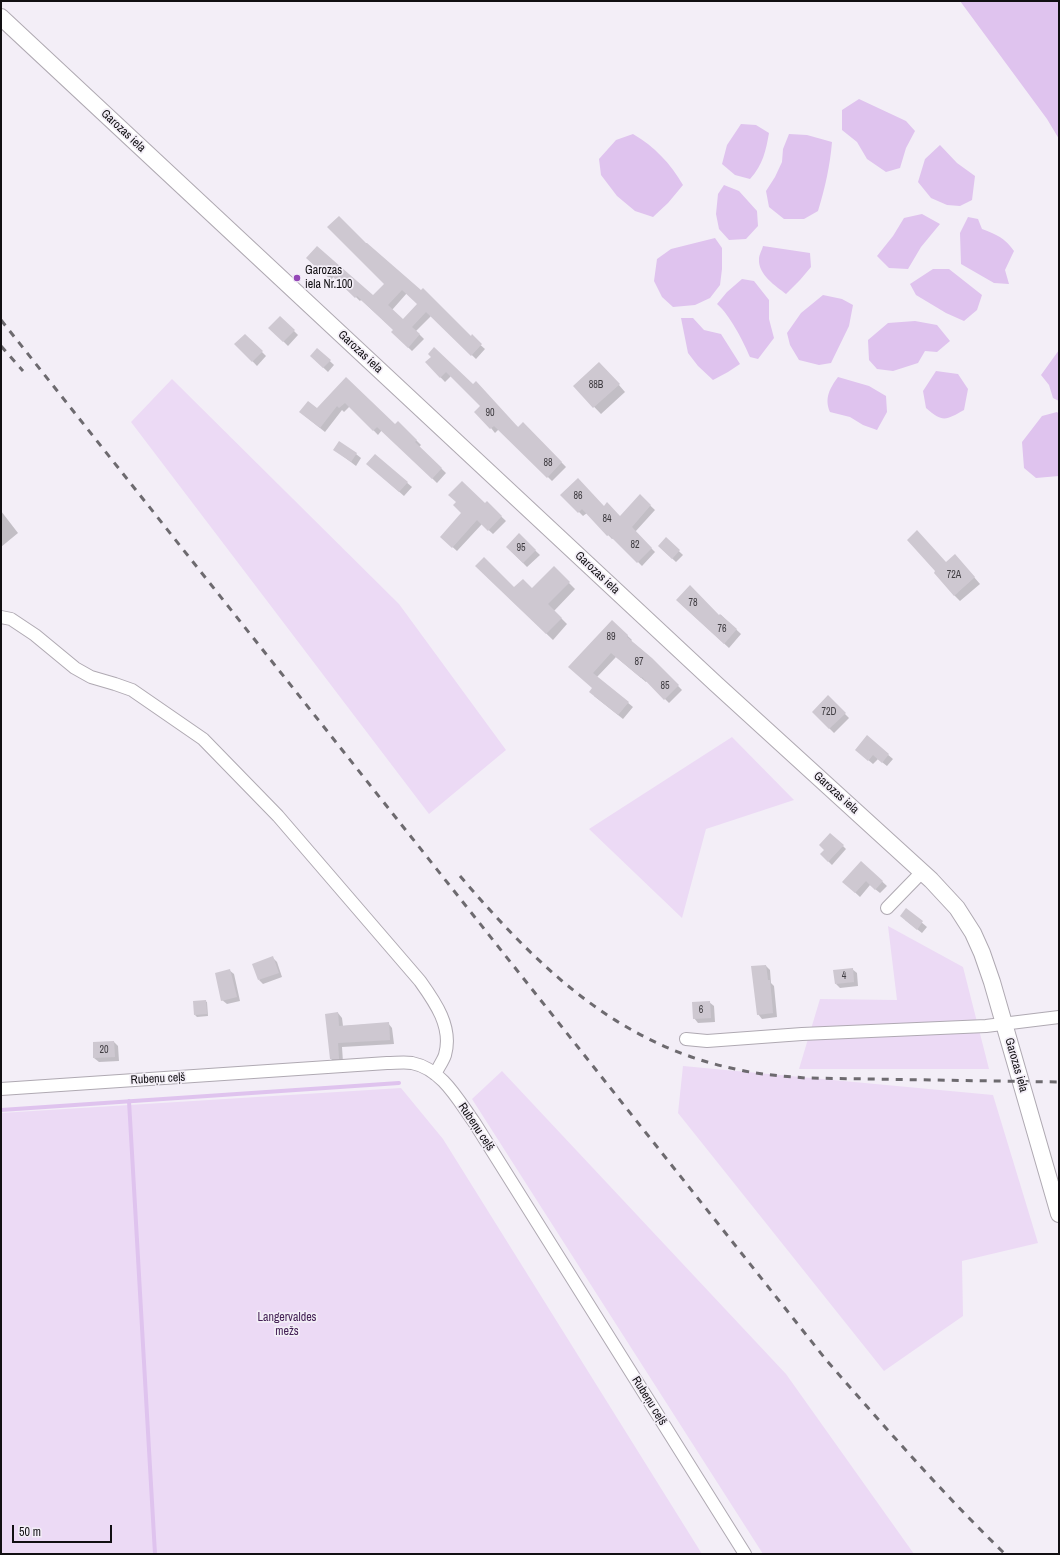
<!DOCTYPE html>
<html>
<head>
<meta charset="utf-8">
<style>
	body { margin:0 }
	#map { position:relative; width:1060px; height:1555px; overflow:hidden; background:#f3eef7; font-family:"Archivo Narrow",sans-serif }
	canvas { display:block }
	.frame { position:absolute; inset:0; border:2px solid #110f12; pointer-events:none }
	.scale { position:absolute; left:12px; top:1525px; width:100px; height:18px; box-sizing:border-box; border:2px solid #110f12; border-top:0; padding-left:5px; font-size:12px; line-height:14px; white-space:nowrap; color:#110f12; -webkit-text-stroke:3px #f3eef7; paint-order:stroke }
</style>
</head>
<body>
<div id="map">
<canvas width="1060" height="1555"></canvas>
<div class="frame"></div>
<div class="scale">50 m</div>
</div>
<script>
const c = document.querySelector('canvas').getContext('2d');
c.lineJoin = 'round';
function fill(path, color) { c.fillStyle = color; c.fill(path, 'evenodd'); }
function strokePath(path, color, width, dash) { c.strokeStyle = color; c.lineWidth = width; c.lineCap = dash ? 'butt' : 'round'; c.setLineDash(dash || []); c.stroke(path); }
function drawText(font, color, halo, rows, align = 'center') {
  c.font = font + ' "Archivo Narrow",sans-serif'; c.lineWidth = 3.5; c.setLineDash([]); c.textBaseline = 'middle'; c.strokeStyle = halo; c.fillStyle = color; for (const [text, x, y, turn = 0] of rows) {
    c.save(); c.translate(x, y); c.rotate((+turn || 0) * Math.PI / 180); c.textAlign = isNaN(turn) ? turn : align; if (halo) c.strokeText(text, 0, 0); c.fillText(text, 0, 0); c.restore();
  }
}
const green = new Path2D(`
	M 172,379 L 399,604 L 506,750 L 429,814 L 131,422 Z
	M 732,737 L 794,800 L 706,829 L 682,918 L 589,829 Z
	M 888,926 L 963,967 L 989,1069 L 799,1069 L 820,999 L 897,1000 Z
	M 683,1066 L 993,1095 L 1038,1243 L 962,1261 L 963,1316 L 884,1371 L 678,1113 Z
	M 502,1071 L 786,1374 L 914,1554 L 763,1554 L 472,1099 Z
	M 401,1088 L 443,1139 L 702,1554 L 1,1554 L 1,1113 Z`);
const water = new Path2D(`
	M 960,1 L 1059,1 L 1059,139 L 1047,119 Z
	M 859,99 L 906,121 L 915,131 L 906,148 L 900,168 L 886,172 L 867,159 L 857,142 L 842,130 L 842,110 Z
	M 741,124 L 756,125 L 769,133 C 766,150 763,165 750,179 L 735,175 L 722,164 L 727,145 Z
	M 633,134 C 655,147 670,163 683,185 L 668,203 L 653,217 L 635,211 L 617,196 L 601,175 L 599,159 L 616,140 Z
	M 789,134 L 807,135 L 832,142 C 830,166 825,188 818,211 L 804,219 L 784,219 L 769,207 L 766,191 L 775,177 L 782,162 L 783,149 Z
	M 940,145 L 957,163 L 975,176 L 972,200 L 960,206 L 947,205 L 931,198 L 918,182 L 925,159 Z
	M 724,185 L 739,191 L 757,211 L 758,226 L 746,239 L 729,240 L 719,229 L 716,214 L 718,194 Z
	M 922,214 L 940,224 L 921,247 L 908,269 L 889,268 L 877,256 L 893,236 L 904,218 Z
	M 968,217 L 978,219 L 982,229 C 997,235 1004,237 1014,251 L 1005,270 L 1009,284 L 994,283 L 961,264 L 960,233 Z
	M 715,238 L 722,248 L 722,269 L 720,285 L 710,298 L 695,305 L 673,307 L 662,297 L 654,281 L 657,259 L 671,249 Z
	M 763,246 L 810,253 L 811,267 L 800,280 L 786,294 C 776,286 758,275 759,259 C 759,255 762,250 763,246 Z
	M 933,269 L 949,269 L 982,295 L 977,310 L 964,321 L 946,313 L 916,295 L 910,284 Z
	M 742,279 L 754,281 L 769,300 L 769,319 L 774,338 L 758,359 L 750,357 C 743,341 730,315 717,304 L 727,292 Z
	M 823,295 L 842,299 L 853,305 L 849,326 L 831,363 L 819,365 L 799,360 L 790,345 L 787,333 L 801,313 Z
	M 681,318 L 693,318 L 704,330 L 721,334 L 740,364 L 728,372 L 713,380 L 698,366 L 688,353 Z
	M 915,321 L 937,325 L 950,341 L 937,352 L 925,351 L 918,363 L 893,371 L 877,369 L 869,360 L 868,340 L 888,323 Z
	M 1059,350 L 1059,401 L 1053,398 L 1049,385 L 1041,375 Z
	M 936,371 L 958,374 L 968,389 L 964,410 C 946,420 943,423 926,408 L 923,391 Z
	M 838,377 L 869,386 L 886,396 L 887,412 L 877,430 L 863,425 L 850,417 L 830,412 C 824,398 830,388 838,377 Z
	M 1057,412 L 1059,414 L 1059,476 L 1036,478 L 1024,468 L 1022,442 L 1042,416 Z`);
const shadow = new Path2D(`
	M 367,245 L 485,349 L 476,359 L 431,316 L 416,331 L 424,339 L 412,351 L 392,332 L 394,330 L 361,300 L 360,301 L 334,276 L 331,280 L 311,262 L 373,297 L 385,284 ZM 407,293 L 418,304 L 403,321 L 392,310 Z
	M 280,317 L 298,335 L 288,346 L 270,328 Z
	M 245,335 L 266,356 L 257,366 L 236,344 Z
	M 317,349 L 334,365 L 328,372 L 311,356 Z
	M 432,357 L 519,428 L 523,423 L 566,467 L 552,481 L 499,429 L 495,433 L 491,428 L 481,406 L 451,376 L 445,382 L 426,362 Z
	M 606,370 L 625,392 L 601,414 L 574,386 Z
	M 346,379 L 395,425 L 398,422 L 421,445 L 419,447 L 446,473 L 437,483 L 382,430 L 378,435 L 350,406 L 344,412 L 342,410 L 325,432 L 300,412 L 317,409 Z
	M 335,450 L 356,454 L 361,458 L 356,466 Z
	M 375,455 L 412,487 L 404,496 L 372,468 Z
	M 562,495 L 604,507 L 620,518 L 640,496 L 655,510 L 635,532 L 655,552 L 642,566 L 614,538 L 612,539 L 587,513 L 583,516 Z
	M 457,502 L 485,504 L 487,503 L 506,521 L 493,534 L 482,524 L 457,551 L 446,541 L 462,513 Z
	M 1,511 L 18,533 L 1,547 Z
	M 519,535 L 540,555 L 527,567 L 507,547 Z
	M 666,539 L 683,555 L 676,562 L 663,550 Z
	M 961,562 L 980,584 L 960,601 L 954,595 L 946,563 Z
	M 476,566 L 514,589 L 532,590 L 554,568 L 575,589 L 554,611 L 567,624 L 553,640 Z
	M 681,604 L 720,616 L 721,615 L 741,634 L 729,648 Z
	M 612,621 L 632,640 L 631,641 L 651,658 L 682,690 L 669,703 L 647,681 L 646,682 L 616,657 L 597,677 L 633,707 L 623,719 L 594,696 L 593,688 L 574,671 Z
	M 828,697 L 849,718 L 834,733 L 813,712 Z
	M 867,737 L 893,759 L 887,766 L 878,759 L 873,764 L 861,754 Z
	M 843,846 L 846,849 L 832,865 L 821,854 Z
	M 861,862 L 887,886 L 880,893 L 870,885 L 860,897 L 848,886 Z
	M 906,909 L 927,927 L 922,933 L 905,920 Z
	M 273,958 L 277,962 L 282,977 L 263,984 L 259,980 Z
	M 766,966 L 770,970 L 771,983 L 774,986 L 777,1017 L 762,1019 L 758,1014 Z
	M 852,969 L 857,973 L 858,986 L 840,988 L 836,984 Z
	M 229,970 L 234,974 L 240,1001 L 227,1004 L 222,1000 Z
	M 205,1001 L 207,1002 L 208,1016 L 197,1017 L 195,1015 Z
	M 709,1002 L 714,1006 L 715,1022 L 698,1023 L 694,1018 Z
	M 338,1013 L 342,1018 L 343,1026 L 388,1023 L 392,1028 L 394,1044 L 342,1047 L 343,1062 L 335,1063 L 331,1059 Z
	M 114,1042 L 118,1046 L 119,1061 L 99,1062 L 94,1058 Z`);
const stream = new Path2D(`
	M 129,1101 L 155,1554
	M 1,1110 L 399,1083`);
const building = new Path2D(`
	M 339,216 L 366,243 L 367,243 L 421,290 L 423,288 L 471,336 L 472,334 L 482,344 L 471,356 L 426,312 L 412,327 L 420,334 L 408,348 L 391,332 L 393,330 L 357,296 L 355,298 L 329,273 L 326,276 L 306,258 L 317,246 L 373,295 L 384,284 L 327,227 ZM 402,290 L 417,304 L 403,319 L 388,305 Z
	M 280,316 L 295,330 L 283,342 L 268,328 Z
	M 245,334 L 263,351 L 252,362 L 234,344 Z
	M 434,347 L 473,384 L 476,381 L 518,427 L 523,422 L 562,462 L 547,478 L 494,426 L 490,429 L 474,412 L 480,406 L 446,372 L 440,378 L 425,362 L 431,357 L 428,354 Z
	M 317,348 L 331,360 L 323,368 L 310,356 Z
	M 599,362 L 620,384 L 593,408 L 573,386 Z
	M 346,377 L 395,424 L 398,421 L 417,440 L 415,442 L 442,468 L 432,479 L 377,427 L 373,431 L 345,403 L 339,408 L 337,406 L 320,428 L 299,412 L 308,401 L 317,408 Z
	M 339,441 L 357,453 L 351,462 L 333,450 Z
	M 375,454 L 408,482 L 399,492 L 366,464 Z
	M 578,478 L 604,506 L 607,502 L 620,516 L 640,494 L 651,505 L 632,527 L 652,548 L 637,563 L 609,535 L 607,536 L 582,509 L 578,513 L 560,495 Z
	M 462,481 L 485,503 L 487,501 L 502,516 L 488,531 L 477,520 L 452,548 L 440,537 L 461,513 L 453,505 L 456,502 L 448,495 Z
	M 917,530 L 946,562 L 955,554 L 975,577 L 954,596 L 934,573 L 935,571 L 907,540 Z
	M 519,533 L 536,550 L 523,563 L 506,547 Z
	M 666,537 L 680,550 L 672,559 L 658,546 Z
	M 484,557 L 514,587 L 523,579 L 532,588 L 554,566 L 570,582 L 548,604 L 562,618 L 546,634 L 475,566 Z
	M 690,585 L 719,615 L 720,614 L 737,629 L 724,644 L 676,600 Z
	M 612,620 L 628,635 L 627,637 L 652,658 L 679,685 L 664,700 L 642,677 L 641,678 L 611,653 L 593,673 L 629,702 L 618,715 L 589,692 L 592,688 L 568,667 Z
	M 828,695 L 846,713 L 829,729 L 812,712 Z
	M 867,735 L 889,754 L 882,763 L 873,755 L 868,761 L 855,750 Z
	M 830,833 L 844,845 L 828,862 L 820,854 L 824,850 L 819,845 Z
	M 861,861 L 883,881 L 875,890 L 866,881 L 855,893 L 842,882 Z
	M 906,908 L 923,921 L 917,930 L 900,916 Z
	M 273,956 L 279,973 L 258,980 L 252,964 Z
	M 766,965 L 768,980 L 770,980 L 773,1013 L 757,1015 L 751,966 Z
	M 853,968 L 854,982 L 835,984 L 833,970 Z
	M 230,969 L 237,997 L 221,1001 L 215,973 Z
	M 206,1000 L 207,1014 L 194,1015 L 193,1001 Z
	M 710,1001 L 711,1018 L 693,1019 L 692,1002 Z
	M 338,1012 L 339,1026 L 389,1022 L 390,1040 L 338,1043 L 339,1059 L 330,1059 L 325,1014 Z
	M 114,1041 L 115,1057 L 93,1058 L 93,1042 Z`);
const street = new Path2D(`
	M 1,617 L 11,619 L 35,635 L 75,668 L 91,677 L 115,684 L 132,690 L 203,739 L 278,816 L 420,981 C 435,1002 453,1027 445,1055 C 443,1061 438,1068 435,1074
	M 887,908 L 922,872
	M 686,1039 L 707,1041 L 802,1034 L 986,1026 L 1059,1017
	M 1,1089 L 387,1063 C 395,1063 405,1062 412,1063 C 442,1069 458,1100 474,1122 L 745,1554`);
const secondary = new Path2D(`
	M 1,17 L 716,684 L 931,880 L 957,908 L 973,933 L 982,953 L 992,982 L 1059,1214`);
const rail = new Path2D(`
	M 1,320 L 827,1361 C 885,1427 942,1493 1005,1554
	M 1,346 L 23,371
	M 460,876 C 538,967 618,1046 740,1070 C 762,1075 784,1076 806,1078 L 1059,1082`);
const markers = [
	[297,278,4,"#9447b7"]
];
const numberNames = [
	["88B",596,385],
	["90",490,413],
	["88",548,463],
	["86",578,496],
	["84",607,519],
	["82",635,545],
	["95",521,548],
	["72A",954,575],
	["78",693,603],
	["76",722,629],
	["89",611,637],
	["87",639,662],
	["85",665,686],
	["72D",829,712],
	["4",844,976],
	["6",701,1010],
	["20",104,1050]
];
const streetNames = [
	["Garozas iela",123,131,43],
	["Garozas iela",360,352,43],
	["Garozas iela",597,573,43],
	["Garozas iela",836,793,42],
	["Garozas iela",1016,1065,74],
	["Rubeņu ceļš",158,1079,-3],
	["Rubeņu ceļš",476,1127,56],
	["Rubeņu ceļš",649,1401,58]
];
const poiNames = [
	["Garozas",305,271],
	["iela Nr.100",305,285]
];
const parkNames = [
	["Langervaldes",287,1318],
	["mežs",287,1332]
];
fill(green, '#ecdaf5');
fill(water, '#dfc3ee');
fill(shadow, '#0003');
strokePath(stream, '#dfc3ee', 4);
fill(building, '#cec8d1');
strokePath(street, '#afa9b2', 14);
strokePath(secondary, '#afa9b2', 18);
strokePath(street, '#fff', 12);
strokePath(secondary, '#fff', 16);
strokePath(rail, '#6d6a6f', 3, [7, 7]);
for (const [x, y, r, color] of markers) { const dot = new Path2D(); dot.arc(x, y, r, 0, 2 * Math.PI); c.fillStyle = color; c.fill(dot); strokePath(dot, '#f3eef7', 1.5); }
drawText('10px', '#403d42', null, numberNames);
drawText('12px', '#110f12', '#f3eef7', streetNames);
drawText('12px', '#110f12', '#f3eef7', poiNames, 'left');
drawText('12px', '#442155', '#f3eef7', parkNames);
</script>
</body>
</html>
